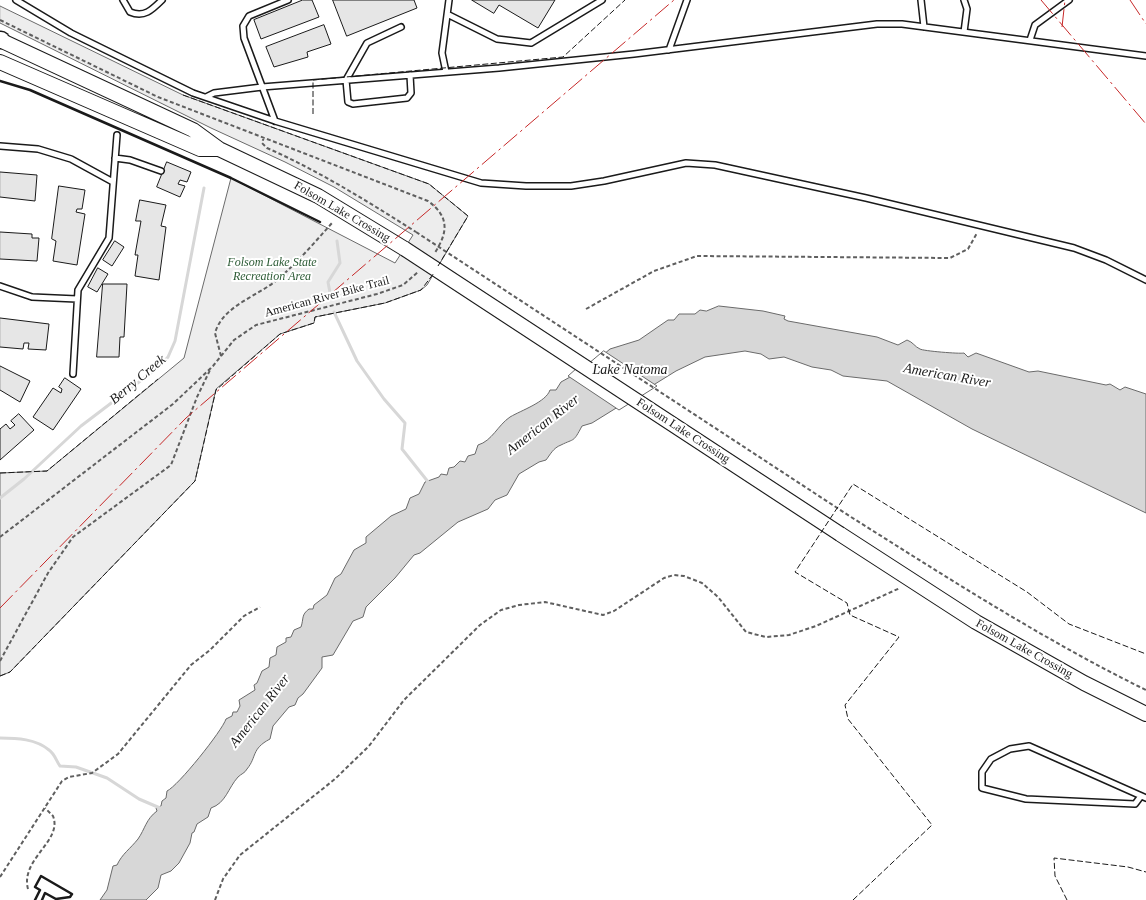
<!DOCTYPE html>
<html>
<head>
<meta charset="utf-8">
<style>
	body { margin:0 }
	canvas { display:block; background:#fff }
</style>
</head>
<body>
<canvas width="1146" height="900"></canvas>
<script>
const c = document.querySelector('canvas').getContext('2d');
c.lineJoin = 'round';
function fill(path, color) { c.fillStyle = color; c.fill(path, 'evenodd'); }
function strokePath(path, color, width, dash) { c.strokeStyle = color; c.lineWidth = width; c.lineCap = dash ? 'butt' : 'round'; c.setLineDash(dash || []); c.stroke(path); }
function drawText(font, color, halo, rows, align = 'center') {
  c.font = font + ' "Times New Roman",serif'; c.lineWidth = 4; c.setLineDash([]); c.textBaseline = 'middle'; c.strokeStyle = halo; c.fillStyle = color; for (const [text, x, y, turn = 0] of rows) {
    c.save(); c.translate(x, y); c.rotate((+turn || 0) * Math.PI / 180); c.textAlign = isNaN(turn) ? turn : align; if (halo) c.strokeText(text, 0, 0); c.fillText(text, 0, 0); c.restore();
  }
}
const built = new Path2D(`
	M 0,6 L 183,95 L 429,184 L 468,216 L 427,285 L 421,290 L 385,303 L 315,317 L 314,323 L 280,334 L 216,389 L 195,481 L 10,672 L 0,676 L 0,473 L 47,471 L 184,358 L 231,178 L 395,263 L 413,235 L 334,187 L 285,162 L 211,128 L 0,23 Z`);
const water = new Path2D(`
	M 719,306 L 763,311 L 785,316 L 784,319 L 788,321 L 877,337 L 898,345 L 907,340 C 913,342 915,347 920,349 C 923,351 960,354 964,353 L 968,357 L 976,353 L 1029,372 L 1038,371 L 1106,385 L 1110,384 L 1120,390 L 1125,387 L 1146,394 L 1146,513 L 972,429 L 887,381 L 843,376 L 831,370 L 812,367 L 784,357 L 769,359 L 761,354 L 745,351 L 705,357 L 676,371 L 592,423 L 582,426 C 573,443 575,438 561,445 C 553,448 550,455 546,460 L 539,462 L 519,474 L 507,495 L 495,500 L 488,509 L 458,522 L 420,553 L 414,555 L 395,578 L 366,607 L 363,617 L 353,621 L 333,655 L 322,657 L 322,668 L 303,694 L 298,698 L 295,705 L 289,707 L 273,726 L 270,739 C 251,749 257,757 247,769 C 245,773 241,774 238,777 C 228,788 226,803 211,808 L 208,817 L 197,824 L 194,832 L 192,833 L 190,843 L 179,863 L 171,871 L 161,875 L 158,888 L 146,900 L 100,900 L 107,890 L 113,866 L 117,865 C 122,854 130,849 138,839 C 145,829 146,819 157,811 L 156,808 L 161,806 L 162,801 L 166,798 L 167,791 C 178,786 222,731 226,719 L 232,716 L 233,712 L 237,712 L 240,706 L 239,700 L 255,690 L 254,685 L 257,683 L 262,671 L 269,667 L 270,658 L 276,655 L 277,647 L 286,642 L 286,638 L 291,637 L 294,630 L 301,627 C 304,618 301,615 309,609 L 313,609 L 314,605 L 327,595 L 335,578 L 341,574 L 354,550 L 366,543 L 366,537 L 391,516 L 406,509 L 410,498 L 419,494 L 425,482 L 439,477 L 441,474 L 447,475 L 449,468 L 454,467 L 460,461 L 465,462 L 468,456 L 475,454 L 478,445 C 492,441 498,425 510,417 C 522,410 546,402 550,390 L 556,390 L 561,382 L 590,366 L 610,349 L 639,340 L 668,320 L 674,320 L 679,314 L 695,314 L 700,310 L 706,311 Z`);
const pier = new Path2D(`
	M 604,351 L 657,386 L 619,410 L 568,376 L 577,368 L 589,363 Z`);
const stream = new Path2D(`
	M 331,298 L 328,282 L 340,263 L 337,241
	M 334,312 L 357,361 L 384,399 L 405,423 L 402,449 L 429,483
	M 0,498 L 24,479 L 81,426 L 160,366 L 168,357 L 175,341 L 204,188
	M 0,738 C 17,738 36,739 49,750 C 55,754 56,761 60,766 L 76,767 L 107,778 L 139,799 L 160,808`);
const building = new Path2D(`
	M 303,0 L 312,0 L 319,17 L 261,39 L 254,20 Z
	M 333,0 L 414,0 L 417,8 L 347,36 Z
	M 472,0 L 555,0 L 538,28 L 499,5 L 494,13 Z
	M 324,25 L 331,44 L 307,52 L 308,57 L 274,67 L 266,47 Z
	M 167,162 L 191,172 L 187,182 L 180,180 L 178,184 L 185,186 L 180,197 L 157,187 Z
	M 0,172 L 37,175 L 35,201 L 0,197 Z
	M 59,186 L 85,190 L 82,209 L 77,209 L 76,212 L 85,214 L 77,265 L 53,261 L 56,241 L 52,239 Z
	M 140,200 L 166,205 L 161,226 L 166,227 L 159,280 L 135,276 L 138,255 L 135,255 L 141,221 L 136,221 Z
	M 0,232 L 32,234 L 32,238 L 39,238 L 37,261 L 0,259 Z
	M 115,241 L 124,247 L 112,266 L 103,260 Z
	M 98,268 L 108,274 L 97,292 L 88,287 Z
	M 103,284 L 127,284 L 124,337 L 120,337 L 119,357 L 97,357 Z
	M 0,318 L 49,324 L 46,350 L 28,349 L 29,343 L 24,343 L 23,349 L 0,347 Z
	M 0,366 L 30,381 L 20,402 L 0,390 Z
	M 65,378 L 81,389 L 53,430 L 33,417 L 53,388 L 61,393 L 62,389 L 59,387 Z
	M 19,414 L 34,430 L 0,460 L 0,429 L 6,424 L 10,429 L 15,425 L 11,421 Z`);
const path = new Path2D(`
	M 0,20 L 158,97 L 428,201 C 450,217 448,233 434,254
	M 264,137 L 262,143 L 267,148 C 319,171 367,201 416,232
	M 586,309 L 654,271 L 697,256 L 950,258 L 968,249 L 977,233
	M 221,356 L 215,333 C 223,305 259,296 278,279 C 298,262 315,242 332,223
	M 851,517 C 948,578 1044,640 1146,690
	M 0,537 L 173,404 L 213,366 L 234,340 L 256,325 L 377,294 L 403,285 L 418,272
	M 0,661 L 48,573 L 73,537 L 171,465 L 197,397 L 211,368
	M 0,877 L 62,781 L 69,777 L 92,773 L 118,754 L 191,665 L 210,650 L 244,616 L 260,607
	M 28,889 C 20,859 63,841 53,816 L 45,808
	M 215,900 L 223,879 L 240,855 L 335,779 L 369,746 L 404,700 L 480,625 L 501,610 L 519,605 L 545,602 L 603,615 L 614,611 L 664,578 L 674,575 L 684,576 L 702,583 L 718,597 L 746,632 L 766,637 L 789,635 L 816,626 L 900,588`);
const service = new Path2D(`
	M 16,0 L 71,33 L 193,93 L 275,121 L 481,183 L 526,186 L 571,186 L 604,181 L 686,163 L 715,165 L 866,198 L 1074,248 L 1106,260 L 1146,280
	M 123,0 L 130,12 C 144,18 152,10 162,0
	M 921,0 L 924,27
	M 964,0 L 967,9 L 964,32
	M 449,15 L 497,39 L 531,43 L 602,0
	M 401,27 L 367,43 L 346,80 L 348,102 L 353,104 L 407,98 L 411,93 L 410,75
	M 1030,40 L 1035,25 L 1069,0
	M 669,50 L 687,0
	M 446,72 L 442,53 L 449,0
	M 206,97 L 214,93 L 262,87 L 499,68 L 634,54 L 877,24 L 902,24 L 1146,56
	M 275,121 L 244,38 L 243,26 L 249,16 L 288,0
	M 0,146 L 38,149 L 71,159 L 113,182
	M 115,158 L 130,160 L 161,171
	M 0,286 L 32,297 L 77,299
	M 73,374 L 78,290 L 109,238 L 117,135
	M 1141,796 L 1135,804 L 1026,799 L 982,788 L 982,772 L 991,759 L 1010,749 L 1029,746 L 1146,798`);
const secondary = new Path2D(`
	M 0,40 L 193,130 L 219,149 L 318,196 L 405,249
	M 0,62 L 200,149 L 219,149
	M 840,534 L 976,622 L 1084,683 L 1146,714`);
const primary = new Path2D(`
	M 0,40 L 1,40`);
const pathBridge = new Path2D(`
	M 416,232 L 851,517`);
const secondaryBridge = new Path2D(`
	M 405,249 L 840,534`);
const fence = new Path2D(`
	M 183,95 L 429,184 L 468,216 L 438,266
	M 313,114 L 313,80 L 563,57 L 625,0
	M 0,473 L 47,471 L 158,379
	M 0,676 L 10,672 L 195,481 L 216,390 L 280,334 L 314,323 L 315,317 L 385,303 L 421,290 L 434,273
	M 853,900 L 932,825 L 848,719 L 845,705 L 899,637 L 850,615 L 847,603 L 795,572 L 853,484 L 1027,592 L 1069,624 L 1146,654
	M 1067,900 L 1055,876 L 1054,858 L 1128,867 L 1146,872`);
const wall = new Path2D(`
	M 0,81 L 30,90 L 231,178 L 320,222
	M 35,900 L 40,890 L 35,887 L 41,876 L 72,894 L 70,897 L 56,899 L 45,893 L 42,900`);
const power = new Path2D(`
	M 1041,0 L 1146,124
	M 1130,0 L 1146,24
	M 1062,27 L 1065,0
	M 0,608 L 186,418 L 674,0`);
const streetNames = [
	["Folsom Lake Crossing",342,212,30],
	["American River Bike Trail",327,297,-15],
	["Folsom Lake Crossing",683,431,33],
	["Folsom Lake Crossing",1024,649,29]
];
const parkNames = [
	["Folsom Lake State",272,263],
	["Recreation Area",272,277]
];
const waterNames = [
	["Lake Natoma",630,370],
	["American River",947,376,10],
	["Berry Creek",138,380,-40],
	["American River",543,425,-38],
	["American River",260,711,-52]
];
fill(built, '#ededed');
strokePath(built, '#6a6a6a', 1);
fill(water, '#d7d7d7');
strokePath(water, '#6a6a6a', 1);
fill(pier, '#fff');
strokePath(pier, '#6a6a6a', 1);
strokePath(stream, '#d7d7d7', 3);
fill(building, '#e6e6e6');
strokePath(building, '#1a1a1a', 1);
strokePath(service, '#1a1a1a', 8);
strokePath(secondary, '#1a1a1a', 16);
strokePath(primary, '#1a1a1a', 19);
strokePath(path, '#5f5f5f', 2, [4, 2.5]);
strokePath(service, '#fff', 5);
strokePath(secondary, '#fff', 14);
strokePath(primary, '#fff', 16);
strokePath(secondaryBridge, '#1a1a1a', 16, []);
strokePath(pathBridge, '#5f5f5f', 2, [4, 2.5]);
strokePath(secondaryBridge, '#fff', 14);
strokePath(fence, '#1a1a1a', 1, [6, 2.5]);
strokePath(wall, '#1a1a1a', 2.5);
strokePath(power, '#c62828', 1, [18, 4, 2.5, 4]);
drawText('12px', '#1a1a1a', '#fff', streetNames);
drawText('italic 12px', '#2b5a34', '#fff', parkNames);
drawText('italic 14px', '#1a1a1a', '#fff', waterNames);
</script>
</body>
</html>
